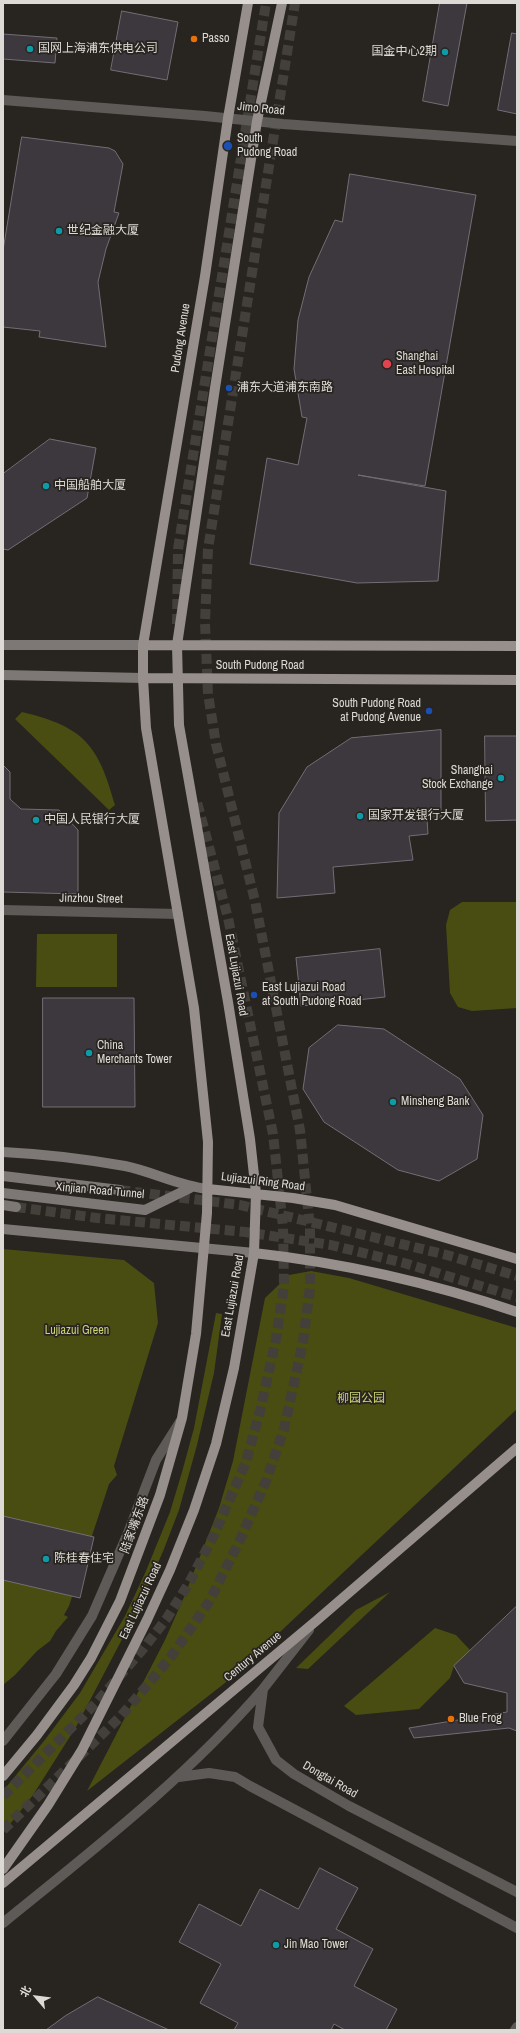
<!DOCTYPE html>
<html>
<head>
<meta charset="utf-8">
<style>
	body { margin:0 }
	#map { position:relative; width:520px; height:2033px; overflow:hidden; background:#28241f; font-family:"Archivo Narrow","Noto Sans SC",sans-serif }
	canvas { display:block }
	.frame { position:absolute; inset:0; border:4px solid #dddad6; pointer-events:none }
	.north { position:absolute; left:16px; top:1977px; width:40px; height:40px; -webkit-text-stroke:3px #28241f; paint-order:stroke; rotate:298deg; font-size:11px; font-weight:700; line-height:16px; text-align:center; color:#dddad6 }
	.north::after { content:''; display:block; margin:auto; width:14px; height:18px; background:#dddad6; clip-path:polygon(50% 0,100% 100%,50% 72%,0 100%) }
</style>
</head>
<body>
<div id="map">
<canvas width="520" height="2033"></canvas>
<div class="frame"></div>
<div class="north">北</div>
</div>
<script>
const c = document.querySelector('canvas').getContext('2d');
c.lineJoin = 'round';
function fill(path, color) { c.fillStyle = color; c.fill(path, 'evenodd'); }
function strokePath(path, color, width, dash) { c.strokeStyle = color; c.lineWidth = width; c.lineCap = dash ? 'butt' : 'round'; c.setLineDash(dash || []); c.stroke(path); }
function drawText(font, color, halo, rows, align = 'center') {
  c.font = font + ' "Archivo Narrow","Noto Sans SC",sans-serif'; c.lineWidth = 3.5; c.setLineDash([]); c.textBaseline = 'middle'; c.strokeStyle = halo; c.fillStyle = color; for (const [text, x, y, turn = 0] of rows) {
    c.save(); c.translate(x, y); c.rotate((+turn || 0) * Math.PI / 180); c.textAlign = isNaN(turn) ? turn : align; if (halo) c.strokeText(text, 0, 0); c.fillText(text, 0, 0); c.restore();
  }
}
const green = new Path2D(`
	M 22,712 C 84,727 98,744 115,805 L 109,810 L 15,719 Z
	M 462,902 L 517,902 L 517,1008 L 472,1011 L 458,1007 L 450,993 L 446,925 L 450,910 Z
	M 37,934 L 117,934 L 117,987 L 36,987 Z
	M 3,1249 L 124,1260 L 154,1283 L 158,1323 L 114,1466 L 117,1475 L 109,1484 L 69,1606 L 64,1615 L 68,1617 L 56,1631 L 50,1641 L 37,1651 L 15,1675 L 3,1685 Z
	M 311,1271 L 349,1278 L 517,1328 L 517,1409 L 230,1679 L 87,1791 L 165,1640 L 184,1597 L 219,1508 L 233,1461 L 265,1298 L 289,1275 Z
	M 216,1313 L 222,1314 L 214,1373 L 197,1445 L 179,1510 L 164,1549 L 140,1605 L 76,1727 L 33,1795 L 3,1833 L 3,1791 L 44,1741 L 80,1693 L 125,1616 L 146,1571 L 170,1512 L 182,1472 L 194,1428 Z
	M 390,1592 L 308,1669 L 296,1668 L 356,1610 Z
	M 435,1628 L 456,1635 L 470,1650 L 454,1666 L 450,1678 L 419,1709 L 356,1715 L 344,1706 Z`);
const building = new Path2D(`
	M 440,3 L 467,3 L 448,106 L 423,101 Z
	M 122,11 L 178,22 L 167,80 L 111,70 Z
	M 512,33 L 517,34 L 517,114 L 498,110 Z
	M 3,34 L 57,38 L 55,63 L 3,59 Z
	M 22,137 L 109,148 L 115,151 L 123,164 L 114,212 L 119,213 L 106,249 L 98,282 L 106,347 L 39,337 L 40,331 L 3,327 L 3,251 Z
	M 350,174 L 476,195 L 425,486 L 358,475 L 446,491 L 438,581 L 357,583 L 250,564 L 267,458 L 298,465 L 307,418 L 302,417 L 294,369 L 298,320 L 309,277 L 335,220 L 342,222 Z
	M 50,439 L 96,448 L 87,498 L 8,550 L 3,549 L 3,474 Z
	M 441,730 L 441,818 L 427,819 L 428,834 L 409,836 L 413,860 L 333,867 L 335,893 L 277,898 L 279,813 L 307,767 L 351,738 Z
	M 485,736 L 517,736 L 517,820 L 486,821 Z
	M 3,765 L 10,772 L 10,799 L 21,809 L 59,810 L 78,830 L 78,894 L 3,892 Z
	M 380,949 L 385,997 L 301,1006 L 296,958 Z
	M 43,998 L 134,998 L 135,1107 L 43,1107 Z
	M 338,1025 L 384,1029 L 460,1079 L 483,1115 L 477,1159 L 439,1181 L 398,1170 L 324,1122 L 303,1089 L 309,1048 Z
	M 3,1516 L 94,1537 L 80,1598 L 3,1580 Z
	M 517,1606 L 517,1731 L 509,1728 L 414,1738 L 409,1728 L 507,1712 L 507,1693 L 464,1683 L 454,1666 Z
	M 320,1868 L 358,1888 L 336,1929 L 373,1949 L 354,1986 L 397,2009 L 386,2030 L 345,2030 L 334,2024 L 331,2030 L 234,2030 L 238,2023 L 200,2003 L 221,1964 L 179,1942 L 199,1904 L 241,1926 L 260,1889 L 298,1909 Z
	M 98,1997 L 169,2030 L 46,2030 L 65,2016 Z`);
const secondaryTunnel = new Path2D(`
	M 120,1190 L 240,1205 L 447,1255 L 517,1276
	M 16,1207 L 97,1218 L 245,1232 L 331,1245 L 404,1263 L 517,1297`);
const primaryTunnel = new Path2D(`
	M 177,624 L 178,549 L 266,3
	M 3,1796 L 97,1702 L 143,1649 L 167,1618 L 189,1583 L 214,1535 L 246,1462 L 260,1411 L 276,1339 L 284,1286 L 283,1227 L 273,1134 L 228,918 L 197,802
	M 3,1830 L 121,1716 L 170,1658 L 209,1602 L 239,1542 L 266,1481 L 284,1429 L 303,1342 L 310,1288 L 310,1228 L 300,1130 L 255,901 L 216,744 L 208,694 L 205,623 L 208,549 L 295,3`);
const minor = new Path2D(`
	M 3,100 L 205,116 L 283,124 L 517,141
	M 3,910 L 178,914`);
const tertiary = new Path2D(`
	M 309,1630 L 263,1689 L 258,1727 L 276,1760 L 294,1774 L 349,1806 L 517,1892
	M 3,1741 L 56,1674 L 92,1616 L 128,1533 L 156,1460 L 180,1422
	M 179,1777 L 209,1773 L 235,1777 L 250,1786 L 517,1928
	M 3,1923 C 94,1849 186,1778 263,1689
	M 515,2030 L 517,2027`);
const secondary = new Path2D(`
	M 3,645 L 143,645
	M 3,675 L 143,678
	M 3,1152 C 43,1154 85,1159 125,1166 C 154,1172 179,1186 208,1189
	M 3,1176 L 120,1190
	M 3,1193 L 145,1210 L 190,1188
	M 3,1205 L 16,1207
	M 3,1229 L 254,1253`);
const primary = new Path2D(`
	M 143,645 L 517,646
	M 143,678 L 517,680
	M 208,1189 L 293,1198 L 335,1205 L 517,1259
	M 254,1253 C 344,1263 432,1283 517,1312
	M 3,1776 L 37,1735 L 74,1685 L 91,1658 L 120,1601 L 160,1495 L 182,1418 L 196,1334 L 207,1213 L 208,1142 L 194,1008 L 146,728 L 143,678 L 143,645 L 205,276 L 228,118 L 248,3
	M 3,1869 L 48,1805 L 82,1750 L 147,1620 L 170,1570 L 194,1510 L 216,1444 L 234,1368 L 254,1253 L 256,1193 L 250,1139 L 228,1002 L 179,725 L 177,645 L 215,388 L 257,121 L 282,3
	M 3,1883 L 316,1621 L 517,1448`);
const markers = [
	[194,39,4,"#e8710a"],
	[30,49,4,"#0f9aa8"],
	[445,52,4,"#0f9aa8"],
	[228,146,5,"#1a4fb4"],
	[59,231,4,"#0f9aa8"],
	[387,364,5,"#e0444e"],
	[229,388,4,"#1a4fb4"],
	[46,486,4,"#0f9aa8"],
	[429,711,4,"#1a4fb4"],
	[501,778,4,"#0f9aa8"],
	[360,816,4,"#0f9aa8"],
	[36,820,4,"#0f9aa8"],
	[254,995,4,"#1a4fb4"],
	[89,1053,4,"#0f9aa8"],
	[393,1102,4,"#0f9aa8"],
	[46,1559,4,"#0f9aa8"],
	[451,1719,4,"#e8710a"],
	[276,1945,4,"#0f9aa8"]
];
const poiNames = [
	["Passo",202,39],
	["国网上海浦东供电公司",38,49],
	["国金中心2期",437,52,"right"],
	["South",237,139],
	["Pudong Road",237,153],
	["世纪金融大厦",67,231],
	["Shanghai",396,357],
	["East Hospital",396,371],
	["浦东大道浦东南路",237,388],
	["中国船舶大厦",54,486],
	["South Pudong Road",421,704,"right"],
	["at Pudong Avenue",421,718,"right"],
	["Shanghai",493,771,"right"],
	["Stock Exchange",493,785,"right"],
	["国家开发银行大厦",368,816],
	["中国人民银行大厦",44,820],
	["East Lujiazui Road",262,988],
	["at South Pudong Road",262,1002],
	["China",97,1046],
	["Merchants Tower",97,1060],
	["Minsheng Bank",401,1102],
	["陈桂春住宅",54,1559],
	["Blue Frog",459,1719],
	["Jin Mao Tower",284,1945]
];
const streetNames = [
	["Jimo Road",261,109,6],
	["Pudong Avenue",181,338,-81],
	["South Pudong Road",260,666],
	["Jinzhou Street",91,899,1],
	["East Lujiazui Road",236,975,80],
	["Lujiazui Ring Road",263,1182,7],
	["Xinjian Road Tunnel",100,1191,5],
	["East Lujiazui Road",233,1296,-80],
	["陆家嘴东路",135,1525,-70],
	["East Lujiazui Road",141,1601,-65],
	["Century Avenue",253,1657,-40],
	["Dongtai Road",330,1780,30]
];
const parkNames = [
	["Lujiazui Green",77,1331],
	["柳园公园",361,1399]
];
fill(green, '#494d12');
fill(building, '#3c383e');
strokePath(building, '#726e75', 1);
strokePath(secondaryTunnel, '#433f3a', 10, [10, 5]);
strokePath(primaryTunnel, '#433f3a', 10, [10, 5]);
strokePath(minor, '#5d5a58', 10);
strokePath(tertiary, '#5d5a58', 10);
strokePath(secondary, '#7d7875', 10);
strokePath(primary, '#968f8b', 10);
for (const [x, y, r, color] of markers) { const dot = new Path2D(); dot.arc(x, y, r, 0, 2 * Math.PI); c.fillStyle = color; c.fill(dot); strokePath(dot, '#28241f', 1.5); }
drawText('12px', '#dddad6', '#28241f', poiNames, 'left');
drawText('12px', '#dddad6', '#28241f', streetNames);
drawText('12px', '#ccd373', '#28241f', parkNames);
</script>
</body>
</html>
